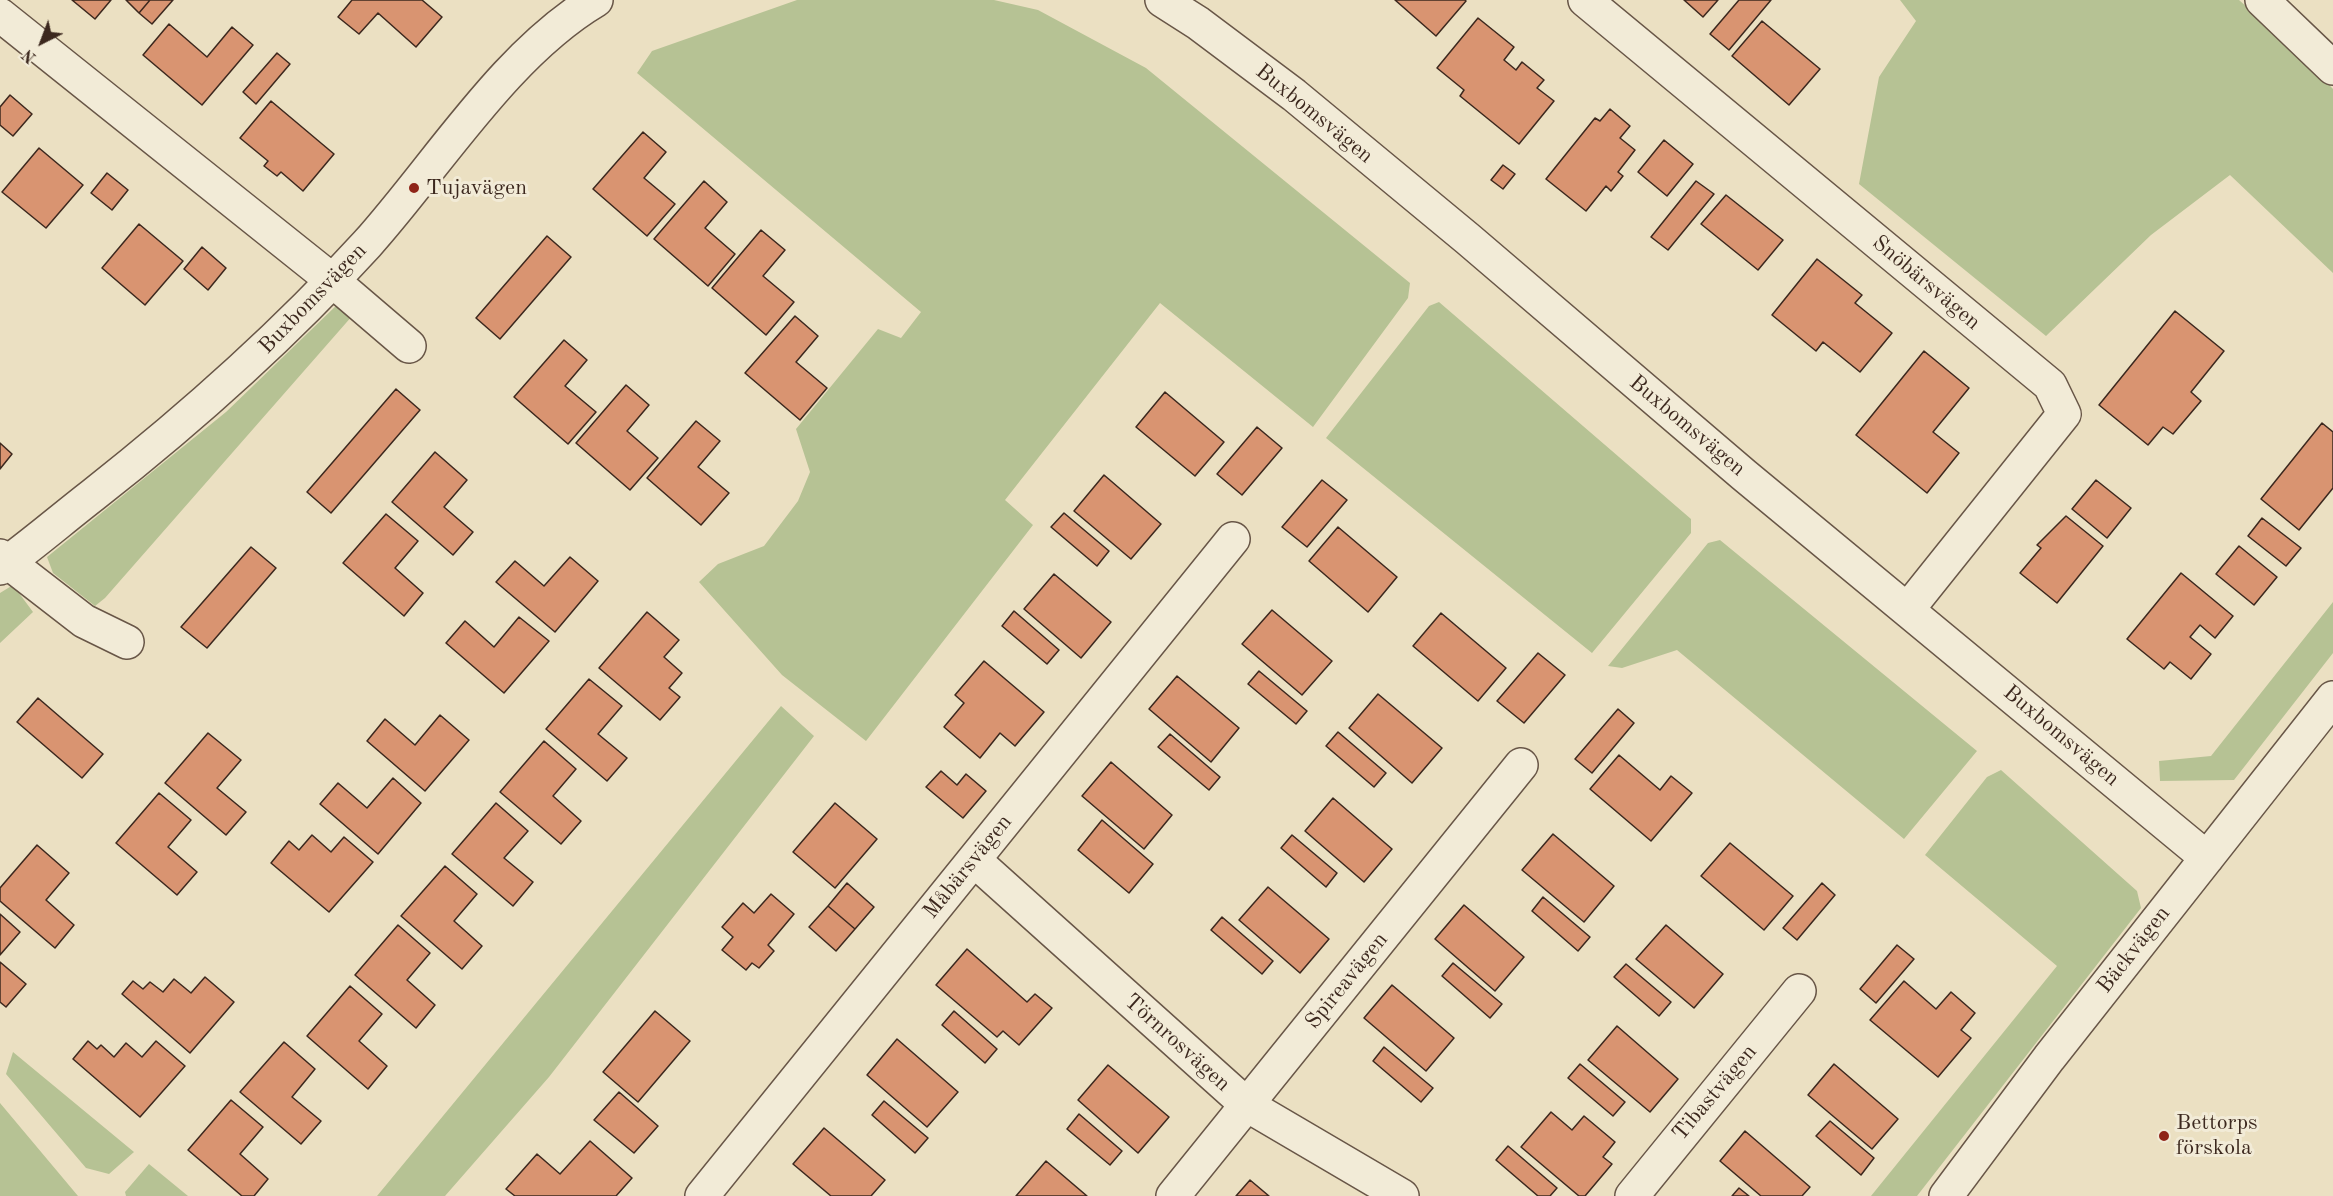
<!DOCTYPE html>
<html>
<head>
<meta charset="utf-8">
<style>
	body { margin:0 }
	#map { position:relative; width:2333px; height:1196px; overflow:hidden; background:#ebe0c2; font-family:"Old Standard TT",serif }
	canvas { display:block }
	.north { position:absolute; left:12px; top:12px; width:60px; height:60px; -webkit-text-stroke:4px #f2ebd7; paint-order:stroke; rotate:222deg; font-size:16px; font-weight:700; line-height:24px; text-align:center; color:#3c281e }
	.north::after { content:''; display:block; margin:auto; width:21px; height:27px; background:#3c281e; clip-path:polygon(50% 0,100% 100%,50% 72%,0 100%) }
</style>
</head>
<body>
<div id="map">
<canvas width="2333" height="1196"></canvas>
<div class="north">N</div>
</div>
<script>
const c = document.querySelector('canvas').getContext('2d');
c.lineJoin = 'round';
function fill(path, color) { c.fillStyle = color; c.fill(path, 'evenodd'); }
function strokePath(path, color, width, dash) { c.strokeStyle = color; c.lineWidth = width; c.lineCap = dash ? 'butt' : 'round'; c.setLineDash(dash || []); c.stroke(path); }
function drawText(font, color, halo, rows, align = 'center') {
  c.font = font + ' "Old Standard TT",serif'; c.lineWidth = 6; c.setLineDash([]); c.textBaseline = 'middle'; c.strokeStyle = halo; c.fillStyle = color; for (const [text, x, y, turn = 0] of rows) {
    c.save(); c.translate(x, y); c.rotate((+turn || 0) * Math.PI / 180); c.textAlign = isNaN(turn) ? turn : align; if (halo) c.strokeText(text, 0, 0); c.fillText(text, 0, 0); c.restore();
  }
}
const green = new Path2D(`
	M 797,0 L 994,0 L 1038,10 L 1146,68 L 1410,283 L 1408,298 L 1313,427 L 1160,303 L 1005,500 L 1033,525 L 866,741 L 782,675 L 699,582 L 718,564 L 764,546 L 798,501 L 810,472 L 796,429 L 878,329 L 901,338 L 921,312 L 637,73 L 652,51 Z
	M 1900,0 L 2239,0 L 2302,56 L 2333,89 L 2333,273 L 2230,175 L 2151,235 L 2046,336 L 1859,184 L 1879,77 L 1916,21 Z
	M 1439,302 L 1691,519 L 1691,533 L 1592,653 L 1326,438 L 1429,306 Z
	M 339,303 L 353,315 L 105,598 L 95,606 L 53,573 L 47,557 L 226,412 Z
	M 1720,540 L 1977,751 L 1904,839 L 1677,650 L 1622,668 L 1608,666 L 1708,543 Z
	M 13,585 L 33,612 L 0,643 L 0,593 Z
	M 2333,602 L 2333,653 L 2234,780 L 2160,781 L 2159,761 L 2211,756 Z
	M 781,706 L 814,736 L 549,1077 L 445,1196 L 377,1196 Z
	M 2001,770 L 2137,891 L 2141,908 L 1917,1196 L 1871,1196 L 2057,966 L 1925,855 L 1987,777 Z
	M 13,1052 L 134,1152 L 109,1174 L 86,1168 L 6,1074 Z
	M 0,1103 L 78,1196 L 0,1196 Z
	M 149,1164 L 188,1196 L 126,1196 L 125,1192 Z`);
const building = new Path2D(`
	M 72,0 L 111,0 L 95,19 Z
	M 126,0 L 150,0 L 139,13 Z
	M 150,0 L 173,0 L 152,24 L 139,13 Z
	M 352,0 L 422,0 L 442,17 L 416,47 L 378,13 L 359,34 L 338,17 Z
	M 1395,0 L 1465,0 L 1466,1 L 1436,36 Z
	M 1684,0 L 1718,0 L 1703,17 Z
	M 1739,0 L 1771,0 L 1729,50 L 1710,34 Z
	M 1478,18 L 1514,47 L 1504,60 L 1516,70 L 1522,62 L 1544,80 L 1537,88 L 1554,101 L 1519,144 L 1460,96 L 1464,90 L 1437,68 Z
	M 1762,21 L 1820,69 L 1789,105 L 1732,56 Z
	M 169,24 L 207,57 L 232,27 L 253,45 L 202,105 L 143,55 Z
	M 277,53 L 290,64 L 256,104 L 243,92 Z
	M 10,95 L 32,114 L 13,136 L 0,125 L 0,107 Z
	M 271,101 L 334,154 L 303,191 L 281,172 L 277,176 L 264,166 L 268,161 L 240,138 Z
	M 1610,109 L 1630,126 L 1620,138 L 1635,150 L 1618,172 L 1623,176 L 1611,191 L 1606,186 L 1586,211 L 1546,179 L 1595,118 L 1600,121 Z
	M 643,132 L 666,152 L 644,178 L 675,204 L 647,236 L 593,189 Z
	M 1664,140 L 1693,164 L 1667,196 L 1638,172 Z
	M 39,148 L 83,185 L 46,228 L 2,192 Z
	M 1503,165 L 1515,174 L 1503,189 L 1491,180 Z
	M 107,173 L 128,190 L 112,210 L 91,193 Z
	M 704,181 L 727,202 L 705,228 L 735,254 L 708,286 L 654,239 Z
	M 1696,181 L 1714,194 L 1668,250 L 1651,237 Z
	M 1726,195 L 1783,240 L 1758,270 L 1701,224 Z
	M 139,224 L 183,261 L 145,305 L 102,268 Z
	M 761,230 L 785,250 L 763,276 L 794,302 L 766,335 L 712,288 Z
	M 547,236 L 571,257 L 500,339 L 476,318 Z
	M 202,247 L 226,268 L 208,290 L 184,269 Z
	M 1817,259 L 1862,295 L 1855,303 L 1892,333 L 1860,372 L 1823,342 L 1816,351 L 1772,315 Z
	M 2175,311 L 2224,351 L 2191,392 L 2201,401 L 2173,434 L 2163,427 L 2148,445 L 2099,405 Z
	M 795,316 L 818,336 L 796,362 L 827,388 L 800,420 L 745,373 Z
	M 564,340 L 587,360 L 565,386 L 596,412 L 568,444 L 514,397 Z
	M 1924,351 L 1969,388 L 1933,432 L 1959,453 L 1927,493 L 1856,435 Z
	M 626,385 L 649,405 L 627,431 L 658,458 L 630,490 L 576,443 Z
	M 396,389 L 420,410 L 331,513 L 307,492 Z
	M 1165,392 L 1224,442 L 1195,476 L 1136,427 Z
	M 696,421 L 720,441 L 698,467 L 729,493 L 701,525 L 647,478 Z
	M 2322,423 L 2333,432 L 2333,488 L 2299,530 L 2261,499 Z
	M 1257,427 L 1282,448 L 1242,495 L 1217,474 Z
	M 0,443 L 12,454 L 0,469 Z
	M 435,452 L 467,480 L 444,507 L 473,532 L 453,555 L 392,502 Z
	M 1104,475 L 1161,524 L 1131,559 L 1074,511 Z
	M 1322,480 L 1347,500 L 1307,547 L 1282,527 Z
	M 2096,480 L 2131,508 L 2107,538 L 2072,509 Z
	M 1064,513 L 1109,551 L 1097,566 L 1051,527 Z
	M 386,514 L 418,541 L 395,568 L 423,593 L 404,616 L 343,563 Z
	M 2066,516 L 2103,546 L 2057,603 L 2020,573 L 2041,548 L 2037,545 Z
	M 2262,518 L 2301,548 L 2286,566 L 2248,536 Z
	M 1338,527 L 1397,577 L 1368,612 L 1309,561 Z
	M 2239,546 L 2277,577 L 2254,605 L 2216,574 Z
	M 251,547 L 276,568 L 207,648 L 181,627 Z
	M 570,557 L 598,581 L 555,632 L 496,582 L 515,561 L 544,586 Z
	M 2181,573 L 2233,616 L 2215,638 L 2200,625 L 2190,637 L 2211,654 L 2191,679 L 2170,662 L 2164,669 L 2127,639 Z
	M 1054,574 L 1111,622 L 1081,658 L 1024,609 Z
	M 1272,610 L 1332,661 L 1302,695 L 1242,644 Z
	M 1014,611 L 1059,650 L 1047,664 L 1002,626 Z
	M 647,612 L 679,640 L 664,657 L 682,673 L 669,688 L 680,697 L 660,720 L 599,668 Z
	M 1441,613 L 1506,668 L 1478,701 L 1413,646 Z
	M 519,617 L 549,641 L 504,693 L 446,643 L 465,621 L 494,647 Z
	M 1538,653 L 1565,675 L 1524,723 L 1497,701 Z
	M 984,661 L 1044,712 L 1015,746 L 1000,733 L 980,758 L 944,727 L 964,703 L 955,695 Z
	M 1259,671 L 1307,711 L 1296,724 L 1248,684 Z
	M 1177,676 L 1239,728 L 1211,762 L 1149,709 Z
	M 589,679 L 622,706 L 598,734 L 627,758 L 607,781 L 546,729 Z
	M 1378,694 L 1442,748 L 1412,783 L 1349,728 Z
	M 38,698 L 103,754 L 82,778 L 17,722 Z
	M 1618,709 L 1634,723 L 1592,773 L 1575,759 Z
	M 440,715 L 469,740 L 425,791 L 367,741 L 385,719 L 415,745 Z
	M 1338,732 L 1386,773 L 1374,787 L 1326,746 Z
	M 208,733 L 241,760 L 217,788 L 246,812 L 226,835 L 165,783 Z
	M 1170,734 L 1220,777 L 1209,790 L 1158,747 Z
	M 544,741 L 576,769 L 553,796 L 581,821 L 561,844 L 500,792 Z
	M 1619,755 L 1660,790 L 1671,776 L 1692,793 L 1651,841 L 1590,789 Z
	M 1111,762 L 1172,815 L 1144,849 L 1082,796 Z
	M 941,771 L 957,785 L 966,774 L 986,791 L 963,818 L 926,787 Z
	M 393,778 L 421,803 L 378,854 L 320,804 L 338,783 L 367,808 Z
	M 159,793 L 191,820 L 168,847 L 197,872 L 177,895 L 116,843 Z
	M 1333,798 L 1392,849 L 1364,882 L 1305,831 Z
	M 496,803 L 528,831 L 504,858 L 533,882 L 513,906 L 452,854 Z
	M 835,803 L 877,839 L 835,888 L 793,852 Z
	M 1102,820 L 1153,864 L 1129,893 L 1078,850 Z
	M 1553,834 L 1614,886 L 1584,922 L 1522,870 Z
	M 312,835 L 331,852 L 344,837 L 373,862 L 329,912 L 271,863 L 289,841 L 299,850 Z
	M 1292,835 L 1337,873 L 1326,887 L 1281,848 Z
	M 1730,843 L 1793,896 L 1764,930 L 1701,876 Z
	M 37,845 L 69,873 L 46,900 L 74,925 L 55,948 L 0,901 L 0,888 Z
	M 445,866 L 477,894 L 454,921 L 482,946 L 462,969 L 401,916 Z
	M 847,883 L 874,907 L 855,929 L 828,906 Z
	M 1822,883 L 1835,895 L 1797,940 L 1783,928 Z
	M 1268,887 L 1329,939 L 1300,973 L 1239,920 Z
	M 771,894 L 794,914 L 768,945 L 774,951 L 759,968 L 752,963 L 746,970 L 722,950 L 733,937 L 722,927 L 743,903 L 754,913 Z
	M 1543,897 L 1590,937 L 1578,951 L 1532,911 Z
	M 1464,905 L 1524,957 L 1495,991 L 1435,939 Z
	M 828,906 L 855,929 L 836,951 L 809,927 Z
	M 0,914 L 20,932 L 0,955 Z
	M 1222,917 L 1273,961 L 1262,974 L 1211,930 Z
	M 398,925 L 430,953 L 407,980 L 435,1005 L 416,1028 L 355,975 Z
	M 1666,925 L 1723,974 L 1694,1008 L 1636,959 Z
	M 1897,945 L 1914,959 L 1876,1003 L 1860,989 Z
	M 967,949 L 1027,1002 L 1035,994 L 1052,1008 L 1019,1045 L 1003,1031 L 997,1037 L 936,985 Z
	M 0,962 L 26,984 L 6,1007 L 0,1002 Z
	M 1453,963 L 1502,1004 L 1490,1018 L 1442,976 Z
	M 1626,964 L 1671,1002 L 1659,1016 L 1614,977 Z
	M 205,977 L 234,1002 L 190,1053 L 122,994 L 133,981 L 143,989 L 150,982 L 163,992 L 174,979 L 191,993 Z
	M 1904,981 L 1936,1009 L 1951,992 L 1975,1013 L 1961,1030 L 1971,1038 L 1938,1077 L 1870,1020 Z
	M 1392,985 L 1454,1038 L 1426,1071 L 1364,1018 Z
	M 350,986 L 382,1014 L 359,1041 L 387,1066 L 368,1089 L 307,1036 Z
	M 655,1011 L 690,1041 L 638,1102 L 603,1072 Z
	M 954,1011 L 997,1049 L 985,1063 L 942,1025 Z
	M 1617,1026 L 1678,1079 L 1650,1112 L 1588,1060 Z
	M 897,1039 L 958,1092 L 927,1127 L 867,1075 Z
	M 88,1041 L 97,1049 L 101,1045 L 114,1057 L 126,1043 L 142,1057 L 156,1041 L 185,1066 L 140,1117 L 73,1059 Z
	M 284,1042 L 315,1069 L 292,1097 L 321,1121 L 301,1144 L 240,1092 Z
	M 1384,1047 L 1433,1088 L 1421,1102 L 1373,1061 Z
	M 1580,1064 L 1625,1102 L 1613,1116 L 1568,1078 Z
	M 1834,1064 L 1898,1119 L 1872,1149 L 1808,1095 Z
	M 1108,1065 L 1169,1117 L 1138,1153 L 1078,1100 Z
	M 619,1092 L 658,1126 L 634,1153 L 594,1120 Z
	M 231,1100 L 263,1127 L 240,1154 L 268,1179 L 254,1196 L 242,1196 L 188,1150 Z
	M 884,1101 L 928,1138 L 915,1153 L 872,1115 Z
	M 1551,1112 L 1572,1130 L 1584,1116 L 1615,1142 L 1603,1157 L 1612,1164 L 1585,1196 L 1579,1196 L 1521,1147 Z
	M 1079,1114 L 1122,1151 L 1110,1165 L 1067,1129 Z
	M 1830,1121 L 1874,1158 L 1861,1175 L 1816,1136 Z
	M 824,1128 L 885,1180 L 871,1196 L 831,1196 L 793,1164 Z
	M 1745,1131 L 1810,1187 L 1802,1196 L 1761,1196 L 1720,1161 Z
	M 590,1141 L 632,1178 L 616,1196 L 515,1196 L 506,1189 L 537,1154 L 560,1174 Z
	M 1508,1146 L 1557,1188 L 1550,1196 L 1538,1196 L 1496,1160 Z
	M 1046,1161 L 1087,1196 L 1016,1196 Z
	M 1250,1180 L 1269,1196 L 1236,1196 Z
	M 1739,1188 L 1749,1196 L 1732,1196 Z`);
const minor = new Path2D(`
	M 1162,0 L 1198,23 L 1294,95 L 1468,239 L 1744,475 L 2207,858
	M 1585,0 L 2050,385 L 2064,414 L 1908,609
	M 2262,0 L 2333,68
	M 0,15 L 333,281 L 409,346
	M 0,556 L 84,621 L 127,642
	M 0,568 C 32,545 62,519 93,495 C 191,418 283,336 367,244 C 437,166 505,54 596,0
	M 974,860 L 1247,1105 L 1402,1196
	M 702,1196 L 1233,539
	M 1173,1196 L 1521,765
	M 1632,1196 L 1799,991
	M 1946,1196 L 2049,1058 L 2333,698`);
const markers = [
	[414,188,6,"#8f2418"],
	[2164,1136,6,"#8f2418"]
];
const streetNames = [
	["Buxbomsvägen",1314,114,39],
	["Snöbärsvägen",1926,283,40],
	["Buxbomsvägen",313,299,-46],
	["Buxbomsvägen",1687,426,40],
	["Buxbomsvägen",2061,736,40],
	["Måbärsvägen",968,867,-51],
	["Bäckvägen",2134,950,-52],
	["Spireavägen",1347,981,-51],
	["Törnrosvägen",1177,1043,42],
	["Tibastvägen",1715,1093,-50]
];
const poiNames = [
	["Tujavägen",426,188],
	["Bettorps",2176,1123],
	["förskola",2176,1148]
];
fill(green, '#b6c294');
fill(building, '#d99471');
strokePath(building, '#3c281e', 1.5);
strokePath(minor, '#685647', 36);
strokePath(minor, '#f2ebd7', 33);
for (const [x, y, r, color] of markers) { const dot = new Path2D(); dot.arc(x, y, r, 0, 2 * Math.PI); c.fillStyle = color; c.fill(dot); strokePath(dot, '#f2ebd7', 2); }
drawText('22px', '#3c281e', '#f2ebd7', streetNames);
drawText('22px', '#3c281e', '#f2ebd7', poiNames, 'left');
</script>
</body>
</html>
